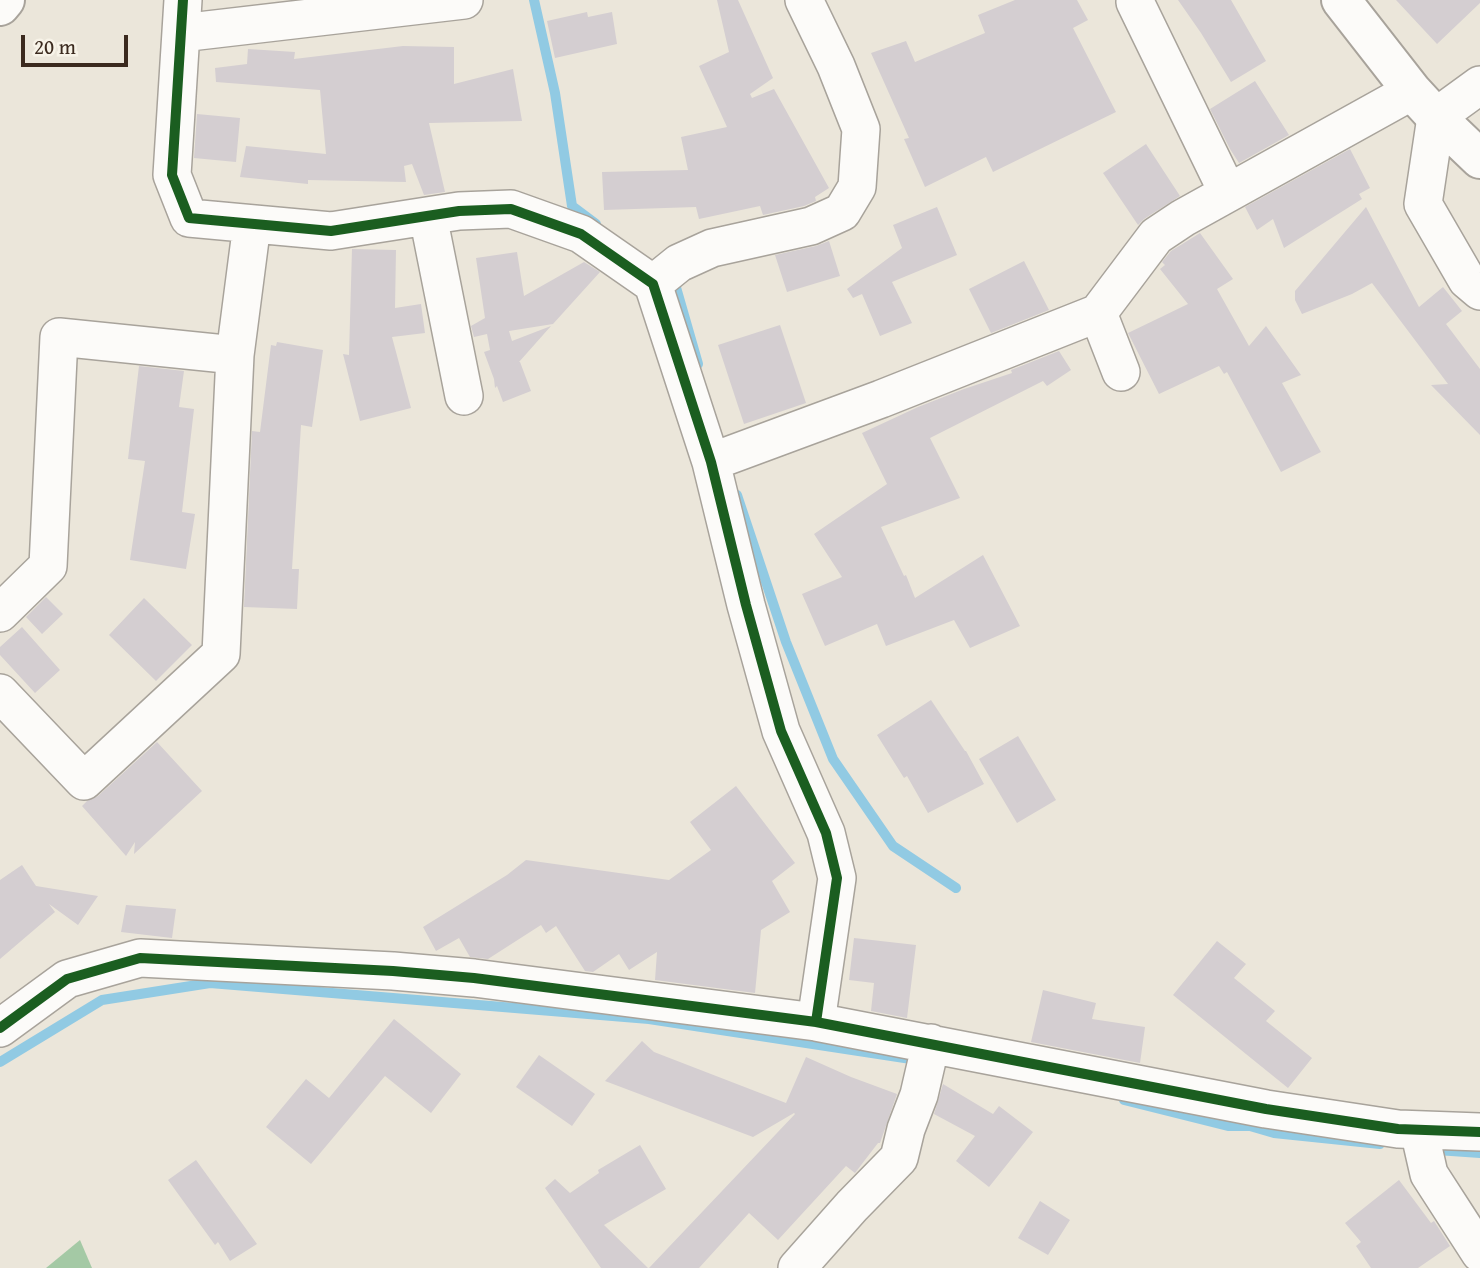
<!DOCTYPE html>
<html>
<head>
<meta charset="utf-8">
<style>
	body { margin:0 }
	#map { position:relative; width:1480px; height:1268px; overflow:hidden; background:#ebe6da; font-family:"Gentium Book Plus",serif }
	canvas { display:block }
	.scale { position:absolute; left:21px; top:35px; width:107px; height:32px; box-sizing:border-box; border:4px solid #3b2a1e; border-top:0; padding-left:9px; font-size:21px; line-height:24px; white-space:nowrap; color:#3b2a1e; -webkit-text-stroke:5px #f7f3e8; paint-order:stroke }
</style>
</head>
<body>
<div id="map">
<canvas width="1480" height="1268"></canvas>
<div class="scale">20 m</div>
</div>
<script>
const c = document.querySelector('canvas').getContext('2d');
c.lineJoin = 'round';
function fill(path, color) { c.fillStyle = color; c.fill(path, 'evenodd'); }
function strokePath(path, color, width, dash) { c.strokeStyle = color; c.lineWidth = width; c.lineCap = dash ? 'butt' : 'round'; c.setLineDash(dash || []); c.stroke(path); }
const forest = new Path2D(`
	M 80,1240 L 92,1268 L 46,1268 Z`);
const stream = new Path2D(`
	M 534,0 L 555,93 L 572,206 L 596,224
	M 668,279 L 675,284 L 698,364
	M 737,495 L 786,642 L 833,759 L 893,846 L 956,888
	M 0,1062 L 102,1000 L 210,983 L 649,1019 L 911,1059
	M 1124,1100 L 1228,1126 L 1250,1126 L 1274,1133 L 1380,1144
	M 1437,1150 L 1480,1153`);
const building = new Path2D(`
	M 717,0 L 738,0 L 773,78 L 750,94 L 752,98 L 774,89 L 829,188 L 815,197 L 816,201 L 804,206 L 763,215 L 760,206 L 699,219 L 696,207 L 604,210 L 602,172 L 688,170 L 681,137 L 727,127 L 699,66 L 729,52 Z
	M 1015,0 L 1077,0 L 1088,20 L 1073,28 L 1116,112 L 993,172 L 986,157 L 925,187 L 904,139 L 909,138 L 871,53 L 906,41 L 915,62 L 985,33 L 978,15 Z
	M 1178,0 L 1231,0 L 1266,61 L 1231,82 L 1201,33 Z
	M 1396,0 L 1480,0 L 1480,3 L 1437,44 Z
	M 587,12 L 588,17 L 612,12 L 617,44 L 555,58 L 547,21 Z
	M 403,46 L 454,47 L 454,84 L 513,69 L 522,121 L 429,123 L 445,192 L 424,195 L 412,164 L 404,166 L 406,182 L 308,180 L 308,184 L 240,177 L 246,146 L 326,154 L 320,90 L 216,82 L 215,68 L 247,64 L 248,49 L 295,52 L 294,59 Z
	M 1255,81 L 1289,135 L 1239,163 L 1230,149 L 1210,109 Z
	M 197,114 L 240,118 L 236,162 L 194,158 Z
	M 1146,144 L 1180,196 L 1144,219 L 1138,225 L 1103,173 Z
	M 1350,149 L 1370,188 L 1359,194 L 1362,199 L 1284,248 L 1273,219 L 1257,230 L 1245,207 Z
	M 937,207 L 957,255 L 892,282 L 912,323 L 880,336 L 862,294 L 853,298 L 847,289 L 902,248 L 893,225 Z
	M 1366,207 L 1419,307 L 1443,287 L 1462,311 L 1446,324 L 1480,369 L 1480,435 L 1431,385 L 1448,384 L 1372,283 L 1352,294 L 1302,314 L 1295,300 L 1295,291 Z
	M 1200,233 L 1233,279 L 1217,289 L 1249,346 L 1266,326 L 1301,375 L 1282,383 L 1321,452 L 1281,472 L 1227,372 L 1224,374 L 1219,366 L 1159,394 L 1128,333 L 1188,304 L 1160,269 L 1165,265 L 1162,262 L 1171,251 Z
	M 829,241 L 840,276 L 787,292 L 775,255 L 816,246 Z
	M 352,249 L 396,250 L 395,308 L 421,304 L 425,333 L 392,337 L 411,408 L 360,421 L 343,354 L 349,355 Z
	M 517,252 L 524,296 L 584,262 L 600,272 L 553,324 L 509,331 L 512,341 L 551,326 L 519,362 L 520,362 L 531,391 L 503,402 L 497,386 L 495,388 L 494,379 L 484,352 L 490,350 L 487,334 L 474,337 L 471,326 L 485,318 L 476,258 Z
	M 1024,261 L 1049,310 L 991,333 L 969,289 Z
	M 780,325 L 806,403 L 744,424 L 718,345 Z
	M 277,342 L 323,350 L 312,427 L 301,425 L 292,569 L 299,569 L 297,609 L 244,607 L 252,431 L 260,432 L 271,345 L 276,346 Z
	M 1059,351 L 1071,370 L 1047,386 L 1043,381 L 930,438 L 960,498 L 881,527 L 904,576 L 906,575 L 915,598 L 983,555 L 1020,626 L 970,648 L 954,620 L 886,646 L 877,624 L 825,646 L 802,594 L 842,577 L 814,534 L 887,484 L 862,433 L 918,407 L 964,389 L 1012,373 L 1011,370 Z
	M 139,366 L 184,371 L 179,407 L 194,409 L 182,512 L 195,514 L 186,569 L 130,560 L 145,461 L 128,459 Z
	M 46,597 L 63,614 L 42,634 L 26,617 Z
	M 144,598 L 192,645 L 156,681 L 109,635 Z
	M 22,627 L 60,670 L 35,693 L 0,655 L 0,647 Z
	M 931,700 L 965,751 L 966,751 L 984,784 L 928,813 L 907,776 L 904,778 L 877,735 Z
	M 1018,736 L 1056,800 L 1017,823 L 979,759 Z
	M 157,742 L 202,791 L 134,854 L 135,842 L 126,856 L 82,806 L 87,801 L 98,796 Z
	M 736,786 L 795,863 L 772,881 L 790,912 L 761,930 L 755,993 L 655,980 L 657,952 L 629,970 L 619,954 L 593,972 L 585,971 L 556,926 L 546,933 L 541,925 L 488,959 L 470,957 L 459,938 L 436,951 L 423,927 L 507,875 L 526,860 L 669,880 L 711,850 L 690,822 Z
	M 22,865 L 36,886 L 98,896 L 78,925 L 49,904 L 55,912 L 0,959 L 0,880 Z
	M 126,905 L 176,909 L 172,938 L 121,932 Z
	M 854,938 L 916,945 L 907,1018 L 871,1011 L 874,983 L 849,980 Z
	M 1217,941 L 1246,964 L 1234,978 L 1275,1011 L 1266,1021 L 1312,1058 L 1288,1088 L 1173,995 Z
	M 1043,990 L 1096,1003 L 1092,1019 L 1145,1027 L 1140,1063 L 1031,1042 Z
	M 394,1019 L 461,1074 L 431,1113 L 385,1076 L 311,1164 L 266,1127 L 306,1079 L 329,1098 Z
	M 642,1041 L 654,1052 L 786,1103 L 806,1057 L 851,1077 L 897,1094 L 880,1143 L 878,1143 L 855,1173 L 846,1166 L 778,1240 L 749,1213 L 699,1268 L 649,1268 L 795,1114 L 794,1113 L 753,1137 L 605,1081 Z
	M 539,1055 L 595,1094 L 572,1126 L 516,1087 Z
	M 943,1084 L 993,1114 L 999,1106 L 1033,1132 L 989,1187 L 956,1161 L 975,1136 L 934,1114 Z
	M 640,1145 L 666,1189 L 604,1225 L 648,1268 L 601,1268 L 545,1188 L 555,1179 L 570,1193 L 599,1173 L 598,1170 Z
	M 196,1160 L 257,1244 L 230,1261 L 218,1242 L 215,1245 L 168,1180 Z
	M 1399,1180 L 1431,1223 L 1434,1221 L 1450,1246 L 1418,1268 L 1371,1268 L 1356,1246 L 1361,1242 L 1345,1223 Z
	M 1040,1201 L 1070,1220 L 1048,1255 L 1018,1238 Z`);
const minor = new Path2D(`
	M 183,0 L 172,175 L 189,218 L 331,231 L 459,211 L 511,209 L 581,234 L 653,284 L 711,462 L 746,605 L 781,731 L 826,833 L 837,878 L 816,1022
	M 1135,2 L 1228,193
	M 181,33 L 464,0
	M 1480,85 L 1436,117 L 1423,204 L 1467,280 L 1480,291
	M 428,216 L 464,396
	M 653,284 L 679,263 L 712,248 L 811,226 L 842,212 L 857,187 L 861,129 L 836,66 L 804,0
	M 1098,313 L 1121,372
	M 711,462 L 881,399 L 1098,313 L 1156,236 L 1183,218 L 1412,91
	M 0,613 L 48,566 L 59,337 L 235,355
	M 0,693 L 84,781 L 221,654 L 235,355 L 252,224
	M 0,1028 L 67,979 L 140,958 L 393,971 L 474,978 L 816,1022 L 1266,1109 L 1398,1129 L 1480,1132
	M 1419,1130 L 1429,1174 L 1480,1253
	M 797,1268 L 852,1206 L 899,1158 L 906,1129 L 919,1095 L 931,1043`);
const tertiary = new Path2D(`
	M 0,6 L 5,0`);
const secondary = new Path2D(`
	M 1341,0 L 1412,91 L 1436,117 L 1480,159`);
const cycleway = new Path2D(`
	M 183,0 L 172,175 L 189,218 L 331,231 L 459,211 L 511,209 L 581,234 L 653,284 L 711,462 L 746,605 L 781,731 L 826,833 L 837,878 L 816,1022
	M 0,1028 L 67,979 L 140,958 L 393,971 L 474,978 L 816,1022 L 1266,1109 L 1398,1129 L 1480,1132`);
fill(forest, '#a4c9a5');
strokePath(stream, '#91cae3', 10);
fill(building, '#d4ced1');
strokePath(minor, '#a8a39b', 40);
strokePath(tertiary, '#a8a39b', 42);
strokePath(secondary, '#a8a39b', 42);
strokePath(minor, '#fcfbf9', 37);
strokePath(tertiary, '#fcfbf9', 38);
strokePath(secondary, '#fcfbf9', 38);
strokePath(cycleway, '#1b5e20', 10);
</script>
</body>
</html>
